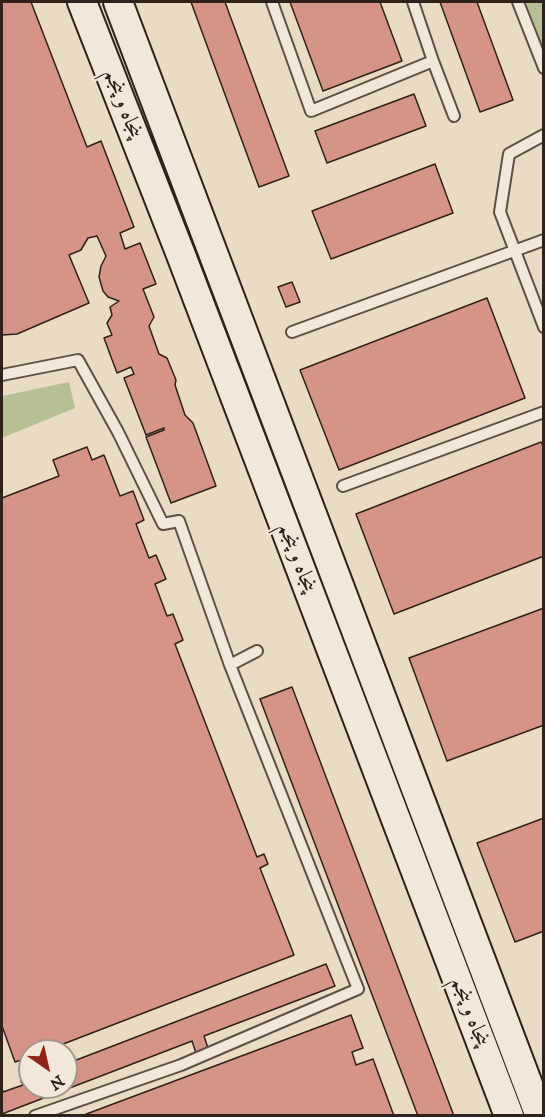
<!DOCTYPE html>
<html>
<head>
<meta charset="utf-8">
<style>
	body { margin:0 }
	#map { position:relative; width:545px; height:1117px; overflow:hidden; background:#eadbc4; font-family:"IM FELL DW Pica",serif }
	canvas { display:block }
	.frame { position:absolute; inset:0; border:3px solid #30211a; pointer-events:none }
	.north { position:absolute; left:18px; top:1039px; width:60px; height:60px; box-sizing:border-box; background:#f1e8d9; border:2px solid #a4988d; border-radius:50%; rotate:146deg; font-size:16px; font-weight:700; line-height:24px; text-align:center; color:#30211a }
	.north::after { content:''; display:block; margin:auto; width:21px; height:27px; background:#8f2418; clip-path:polygon(50% 0,100% 100%,50% 72%,0 100%) }
</style>
</head>
<body>
<div id="map">
<canvas width="545" height="1117"></canvas>
<div class="frame"></div>
<div class="north">N</div>
</div>
<script>
const c = document.querySelector('canvas').getContext('2d');
c.lineJoin = 'round';
function fill(path, color) { c.fillStyle = color; c.fill(path, 'evenodd'); }
function strokePath(path, color, width, dash) { c.strokeStyle = color; c.lineWidth = width; c.lineCap = dash ? 'butt' : 'round'; c.setLineDash(dash || []); c.stroke(path); }
function drawText(font, color, halo, rows, align = 'center') {
  c.font = font + ' "IM FELL DW Pica",Amiri,serif'; c.lineWidth = 4.5; c.setLineDash([]); c.textBaseline = 'middle'; c.strokeStyle = halo; c.fillStyle = color; for (const [text, x, y, turn = 0] of rows) {
    c.save(); c.translate(x, y); c.rotate((+turn || 0) * Math.PI / 180); c.textAlign = isNaN(turn) ? turn : align; if (halo) c.strokeText(text, 0, 0); c.fillText(text, 0, 0); c.restore();
  }
}
const green = new Path2D(`
	M 526,2 L 543,3 L 543,48 Z
	M 69,382 L 75,408 L 2,438 L 2,396 Z`);
const building = new Path2D(`
	M 2,2 L 31,2 L 87,147 L 101,141 L 134,227 L 120,233 L 125,249 L 140,243 L 156,284 L 143,289 L 154,317 L 149,326 L 159,354 L 167,358 L 176,380 L 175,385 L 185,415 L 193,423 L 216,486 L 171,503 L 146,437 L 164,430 L 164,428 L 146,435 L 124,378 L 134,374 L 131,367 L 117,373 L 104,338 L 112,335 L 107,323 L 112,315 L 110,307 L 119,301 L 108,297 L 103,291 L 99,277 L 101,266 L 106,256 L 97,236 L 88,238 L 81,250 L 69,255 L 89,303 L 17,334 L 2,335 Z
	M 191,2 L 225,2 L 289,176 L 259,187 Z
	M 290,2 L 380,2 L 402,61 L 323,91 Z
	M 440,2 L 477,2 L 513,100 L 480,112 Z
	M 414,94 L 426,126 L 327,163 L 315,131 Z
	M 435,164 L 453,213 L 331,259 L 312,211 Z
	M 292,282 L 300,302 L 286,307 L 278,287 Z
	M 487,298 L 525,398 L 339,470 L 300,370 Z
	M 541,442 L 544,448 L 544,556 L 394,614 L 356,514 Z
	M 87,447 L 92,460 L 104,455 L 120,496 L 133,491 L 144,520 L 136,524 L 149,558 L 156,555 L 166,579 L 155,584 L 167,616 L 173,614 L 183,640 L 175,644 L 257,857 L 264,854 L 268,864 L 260,868 L 294,955 L 45,1051 L 30,1051 L 30,1057 L 15,1062 L 2,1026 L 2,498 L 59,476 L 53,460 Z
	M 544,608 L 544,725 L 447,761 L 409,658 Z
	M 292,687 L 454,1116 L 418,1116 L 260,699 Z
	M 544,818 L 544,931 L 515,942 L 477,843 Z
	M 326,964 L 335,986 L 204,1036 L 208,1048 L 196,1053 L 192,1041 L 2,1114 L 2,1088 L 3,1092 L 23,1085 L 21,1081 L 30,1078 L 30,1087 L 66,1087 L 66,1064 Z
	M 351,1015 L 363,1048 L 352,1052 L 356,1065 L 373,1059 L 394,1116 L 81,1116 Z`);
const service = new Path2D(`
	M 272,2 L 311,111 L 433,61 L 413,2
	M 518,2 L 544,68
	M 433,61 L 454,116
	M 544,135 L 509,154 L 500,212 L 544,327
	M 292,332 L 544,240
	M 2,375 L 78,360 L 118,432 L 163,524 L 179,521 L 230,665
	M 343,486 L 544,412
	M 35,1116 L 181,1065 L 358,989 L 230,665 L 257,651`);
const secondary = new Path2D(`
	M 82,2 L 181,255 L 509,1116
	M 118,2 L 540,1116`);
const streetNames = [
	["پنجاه و پنجم",122,104,69],
	["پنجاه و پنجم",296,558,69],
	["پنجاه و پنجم",469,1012,69]
];
fill(green, '#b7c094');
fill(building, '#d69488');
strokePath(building, '#30211a', 1.5);
strokePath(service, '#5e5044', 14);
strokePath(secondary, '#30211a', 32);
strokePath(service, '#f1e8d9', 10);
strokePath(secondary, '#f1e8d9', 28);
drawText('22px', '#30211a', '#f1e8d9', streetNames);
</script>
</body>
</html>
